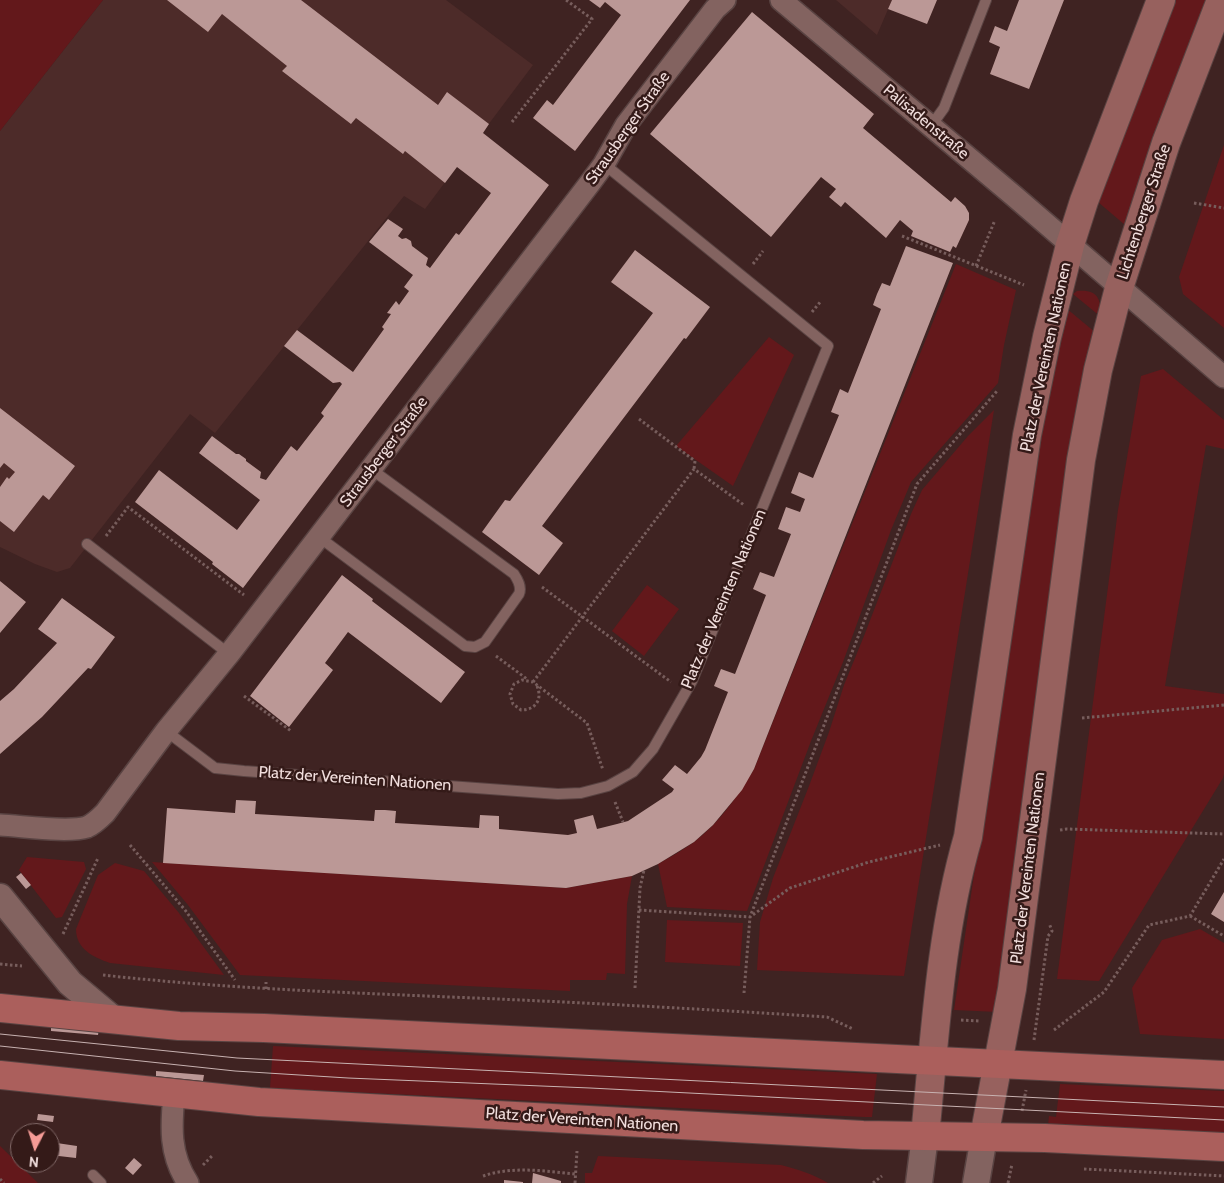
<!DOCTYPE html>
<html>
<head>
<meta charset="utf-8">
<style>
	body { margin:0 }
	#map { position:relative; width:1224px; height:1183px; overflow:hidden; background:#3f2322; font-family:Cabin,sans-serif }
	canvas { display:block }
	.north { position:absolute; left:10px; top:1123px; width:50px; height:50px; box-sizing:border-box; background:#341a18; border:1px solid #806867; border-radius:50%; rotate:185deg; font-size:14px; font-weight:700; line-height:20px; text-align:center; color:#f1dedd }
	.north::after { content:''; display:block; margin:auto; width:18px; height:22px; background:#f59b96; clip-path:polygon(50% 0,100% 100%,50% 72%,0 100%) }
</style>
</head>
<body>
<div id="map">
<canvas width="1224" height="1183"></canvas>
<div class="north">N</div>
</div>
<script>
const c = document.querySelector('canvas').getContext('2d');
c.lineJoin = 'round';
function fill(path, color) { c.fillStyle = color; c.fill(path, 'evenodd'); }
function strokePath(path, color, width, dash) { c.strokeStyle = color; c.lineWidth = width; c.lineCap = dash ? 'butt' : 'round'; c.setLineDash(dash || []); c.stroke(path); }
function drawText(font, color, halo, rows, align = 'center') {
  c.font = font + ' Cabin,sans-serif'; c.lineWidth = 5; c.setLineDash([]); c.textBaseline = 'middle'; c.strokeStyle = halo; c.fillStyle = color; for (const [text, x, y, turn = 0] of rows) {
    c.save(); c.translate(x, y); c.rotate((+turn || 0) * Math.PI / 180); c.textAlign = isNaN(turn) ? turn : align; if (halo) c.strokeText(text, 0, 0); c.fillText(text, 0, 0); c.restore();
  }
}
const built = new Path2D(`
	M 103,0 L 446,0 L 533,65 L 425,209 L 404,196 L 215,433 L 190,414 L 70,568 L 57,572 L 35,564 L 0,547 L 0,131 Z
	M 836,0 L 892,0 L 877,35 Z`);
const green = new Path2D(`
	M 0,0 L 103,0 L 0,131 Z
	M 1173,0 L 1206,0 L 1125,225 L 1098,202 Z
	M 1224,145 L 1224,328 L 1183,294 L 1179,277 Z
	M 956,264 L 1016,290 L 1004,345 L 998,383 L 911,482 L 891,530 L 843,662 L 811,741 L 747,911 L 667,907 L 658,864 C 670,857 683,850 694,842 C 719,823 738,796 754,769 Z
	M 1077,291 C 1098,289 1101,299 1101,317 L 1073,294 Z
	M 1066,308 L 1096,333 L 998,1012 L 954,1010 L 1039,435 Z
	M 769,337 L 794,355 L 733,486 L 676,446 Z
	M 1163,369 L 1224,420 L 1224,449 L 1206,445 L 1165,686 L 1224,694 L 1224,774 L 1223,778 L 1099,981 L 1057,979 L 1118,510 L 1141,376 Z
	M 994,410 L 904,976 L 757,970 L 760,922 L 773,878 L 809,786 L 829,732 L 844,685 L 864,636 L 911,514 L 922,490 L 968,436 Z
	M 647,585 L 679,609 L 644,656 L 612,631 Z
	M 27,857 L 84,862 L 86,869 L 62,917 L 56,918 L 19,870 Z
	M 152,862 L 566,888 L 632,876 L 627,904 L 625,974 L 607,973 L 606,980 L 570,980 L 570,991 L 240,975 L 188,905 Z
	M 115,863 L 144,871 L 179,913 L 224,975 L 110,963 C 93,957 76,949 76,929 L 98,875 Z
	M 667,920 L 743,923 L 740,966 L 665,962 Z
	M 1200,929 L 1224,943 L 1224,1039 L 1140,1034 L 1132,988 L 1162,940 Z
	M 273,1046 L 877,1074 L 872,1117 L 865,1117 L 270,1088 Z
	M 1060,1084 L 1224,1091 L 1224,1134 L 1048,1125 L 1049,1116 L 1056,1117 Z
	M 0,1146 L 38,1183 L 0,1183 Z
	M 598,1156 L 781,1165 C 799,1170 811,1173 828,1183 L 585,1183 L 585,1173 L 592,1173 Z`);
const building = new Path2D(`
	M 167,0 L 301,0 L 438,105 L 447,92 L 489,124 L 483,133 L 549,185 L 243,588 L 212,564 L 213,562 L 135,502 L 159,470 L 237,530 L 260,500 L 199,453 L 212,436 L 236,454 L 239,454 L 246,459 L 246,461 L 261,472 L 260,478 L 266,480 L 291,446 L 297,451 L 324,416 L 321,413 L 342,384 L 340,382 L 333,383 L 284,346 L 297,330 L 353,372 L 384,329 L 382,327 L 391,314 L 387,313 L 396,301 L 399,305 L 409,291 L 404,287 L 413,275 L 369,242 L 388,219 L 403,229 L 398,236 L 402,239 L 406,238 L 411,241 L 412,246 L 428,258 L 426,265 L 430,268 L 456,233 L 459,235 L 491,193 L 457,167 L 445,183 L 405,151 L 403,154 L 356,118 L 351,124 L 282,71 L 287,66 L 222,14 L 208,32 Z
	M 589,0 L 690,0 L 575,151 L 533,118 L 547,100 L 553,105 L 621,15 L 605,2 L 600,8 Z
	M 892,0 L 937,0 L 927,24 L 888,9 Z
	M 1019,0 L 1064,0 L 1029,89 L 990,74 L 1000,47 L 989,42 L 995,26 L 1007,31 Z
	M 752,12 L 874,114 L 863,128 L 951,202 L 955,197 L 965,206 L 969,213 L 969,220 L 956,248 L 953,246 L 950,252 L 911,236 L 913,231 L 900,220 L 886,238 L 845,202 L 841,207 L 829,197 L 836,189 L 821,177 L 771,237 L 650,134 Z
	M 906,246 L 953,263 L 754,769 L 742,790 L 713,825 L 694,842 L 658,864 L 632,876 L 566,888 L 163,863 L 167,808 L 235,813 L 236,800 L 256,801 L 255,814 L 374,821 L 375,810 L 385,810 L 396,811 L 395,823 L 479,828 L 480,815 L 499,816 L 499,829 L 568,835 L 577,833 L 574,820 L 593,815 L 597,829 L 617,824 L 628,821 L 672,792 L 674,789 L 662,780 L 675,765 L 687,774 L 701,757 L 705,750 L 728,692 L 714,686 L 721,669 L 735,674 L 766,595 L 753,589 L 760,572 L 774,577 L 791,534 L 778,529 L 786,507 L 800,512 L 805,499 L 791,493 L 799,472 L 813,478 L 839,415 L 831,412 L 840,389 L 848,393 L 881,309 L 873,305 L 877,294 L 882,283 L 890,286 Z
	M 635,250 L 710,307 L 686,339 L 684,338 L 542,526 L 563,543 L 539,575 L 482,532 L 505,500 L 510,501 L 653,313 L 611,282 Z
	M 0,408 L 75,466 L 49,500 L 43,495 L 14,532 L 0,521 L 0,487 L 7,477 L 9,479 L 15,472 L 4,463 L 0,468 Z
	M 342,575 L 373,599 L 372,601 L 465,672 L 441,703 L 348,632 L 325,663 L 333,670 L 289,727 L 250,696 Z
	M 0,581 L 26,602 L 0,633 Z
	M 62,598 L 115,637 L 91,669 L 88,668 L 42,717 L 0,754 L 0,701 L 14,689 L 57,643 L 38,629 Z
	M 21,873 L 31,885 L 26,889 L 16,877 Z
	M 1224,892 L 1224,922 L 1211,914 Z
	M 51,1025 L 99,1029 L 98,1035 L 51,1031 Z
	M 156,1071 L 204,1075 L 203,1081 L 156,1076 Z
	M 38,1114 L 54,1116 L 53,1122 L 37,1120 Z
	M 50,1142 L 77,1146 L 76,1158 L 50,1155 Z
	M 134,1158 L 142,1165 L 133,1175 L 125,1168 Z
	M 533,1173 L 561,1181 L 561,1183 L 532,1183 Z
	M 504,1180 L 523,1182 L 523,1183 L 504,1183 Z`);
const path = new Path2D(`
	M 512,122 L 592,19 L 566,0
	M 1194,203 L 1224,208
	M 902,236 L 1024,285
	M 753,264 L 763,251
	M 976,266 L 995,220
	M 812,312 L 821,301
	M 639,419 L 695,461 L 694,469
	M 106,536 L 128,507 L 244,595
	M 542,587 L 671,682
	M 496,656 L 527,679
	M 533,682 L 694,469 L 744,505
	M 537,686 C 543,700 535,710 521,710 L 513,704 L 510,694 L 514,684 L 522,680 L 533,682 L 587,723 L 603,770
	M 244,696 L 291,731
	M 1082,718 L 1224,705
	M 615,802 L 623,822
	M 1060,830 L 1067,829 L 1224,834
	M 130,845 L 185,910 L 235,980
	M 639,910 L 750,917 L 790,888 L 869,862 L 940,845
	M 1190,916 L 1224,936
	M 63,934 L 98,858
	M 0,964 L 22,966
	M 103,975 C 218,988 334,992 450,997 C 576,1002 701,1009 827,1017 L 853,1029
	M 635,988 L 640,888 L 644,870
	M 266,989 L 266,982
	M 744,993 L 750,917 L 917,484 L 997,391
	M 961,1020 L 980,1021
	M 1054,1030 L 1104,992 L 1149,925 L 1190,916 L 1224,859
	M 1034,1040 L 1048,936 L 1052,931 L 1049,923
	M 1022,1111 L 1026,1090
	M 203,1165 L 213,1155
	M 1084,1169 L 1224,1176
	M 483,1176 C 512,1166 545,1171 575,1174
	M 0,1179 L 4,1183
	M 575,1183 L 577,1151
	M 873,1183 L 882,1176
	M 1008,1183 L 1012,1164`);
const service = new Path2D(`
	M 931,126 L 944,108 L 986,0
	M 319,537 L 465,646 L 475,647 L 485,642 L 519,594 C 522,587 518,580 514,574 L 371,469
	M 87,544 L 229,654
	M 166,731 L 215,768 L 244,771 L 558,794 L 581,793 L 608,786 L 633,772 L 653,749 L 692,681 L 828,346 L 604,164
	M 93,1175 L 101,1183`);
const minor = new Path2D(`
	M 781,0 L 1014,196 L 1224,377
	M 0,825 C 22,826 68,833 87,827 C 94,824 100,818 105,813 L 166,731 L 229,654 L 590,183 L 604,164 L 626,125 L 715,9 L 725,0
	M 174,1094 C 171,1126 169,1154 188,1183`);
const tertiary = new Path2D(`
	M 0,897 L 70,983 L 113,1019
	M 919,1183 L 925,1136
	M 976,1183 L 984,1137`);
const secondary = new Path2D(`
	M 925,1136 C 935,1036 940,934 968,837 L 1027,435 L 1047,337 L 1070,245 L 1084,201 L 1161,0
	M 984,1137 L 1012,989 L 1081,460 L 1098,370 L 1119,288 L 1166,143 L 1221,0`);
const primary = new Path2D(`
	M 0,1008 L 179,1026 L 264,1028 L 1224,1075
	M 0,1075 L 259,1102 L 863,1135 L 1045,1138 L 1224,1147`);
const tram = new Path2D(`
	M 0,1034 L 237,1058 L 1224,1107
	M 0,1046 L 235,1071 L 348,1078 L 590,1088 L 1224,1120`);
const streetNames = [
	["Palisadenstraße",926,122,40],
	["Strausberger Straße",628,128,-55],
	["Lichtenberger Straße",1144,212,-72],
	["Platz der Vereinten Nationen",1046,357,-78],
	["Strausberger Straße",384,452,-53],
	["Platz der Vereinten Nationen",724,599,-67],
	["Platz der Vereinten Nationen",355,779,4],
	["Platz der Vereinten Nationen",1028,868,-83],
	["Platz der Vereinten Nationen",582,1120,4]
];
fill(built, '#4d2b29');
fill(green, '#63181b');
fill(building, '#bb9896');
strokePath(service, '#594342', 12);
strokePath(minor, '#594342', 24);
strokePath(tertiary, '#594342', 29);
strokePath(secondary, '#594342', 30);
strokePath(primary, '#594342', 30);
strokePath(path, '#775d5c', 3, [2.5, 2.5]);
strokePath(service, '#836360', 10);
strokePath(minor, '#836360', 21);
strokePath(tertiary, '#836360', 26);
strokePath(secondary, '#97615e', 28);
strokePath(primary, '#ab5f5c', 28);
strokePath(tram, '#c8b2b1', 1);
drawText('16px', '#f1dedd', '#341a18', streetNames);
</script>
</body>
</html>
